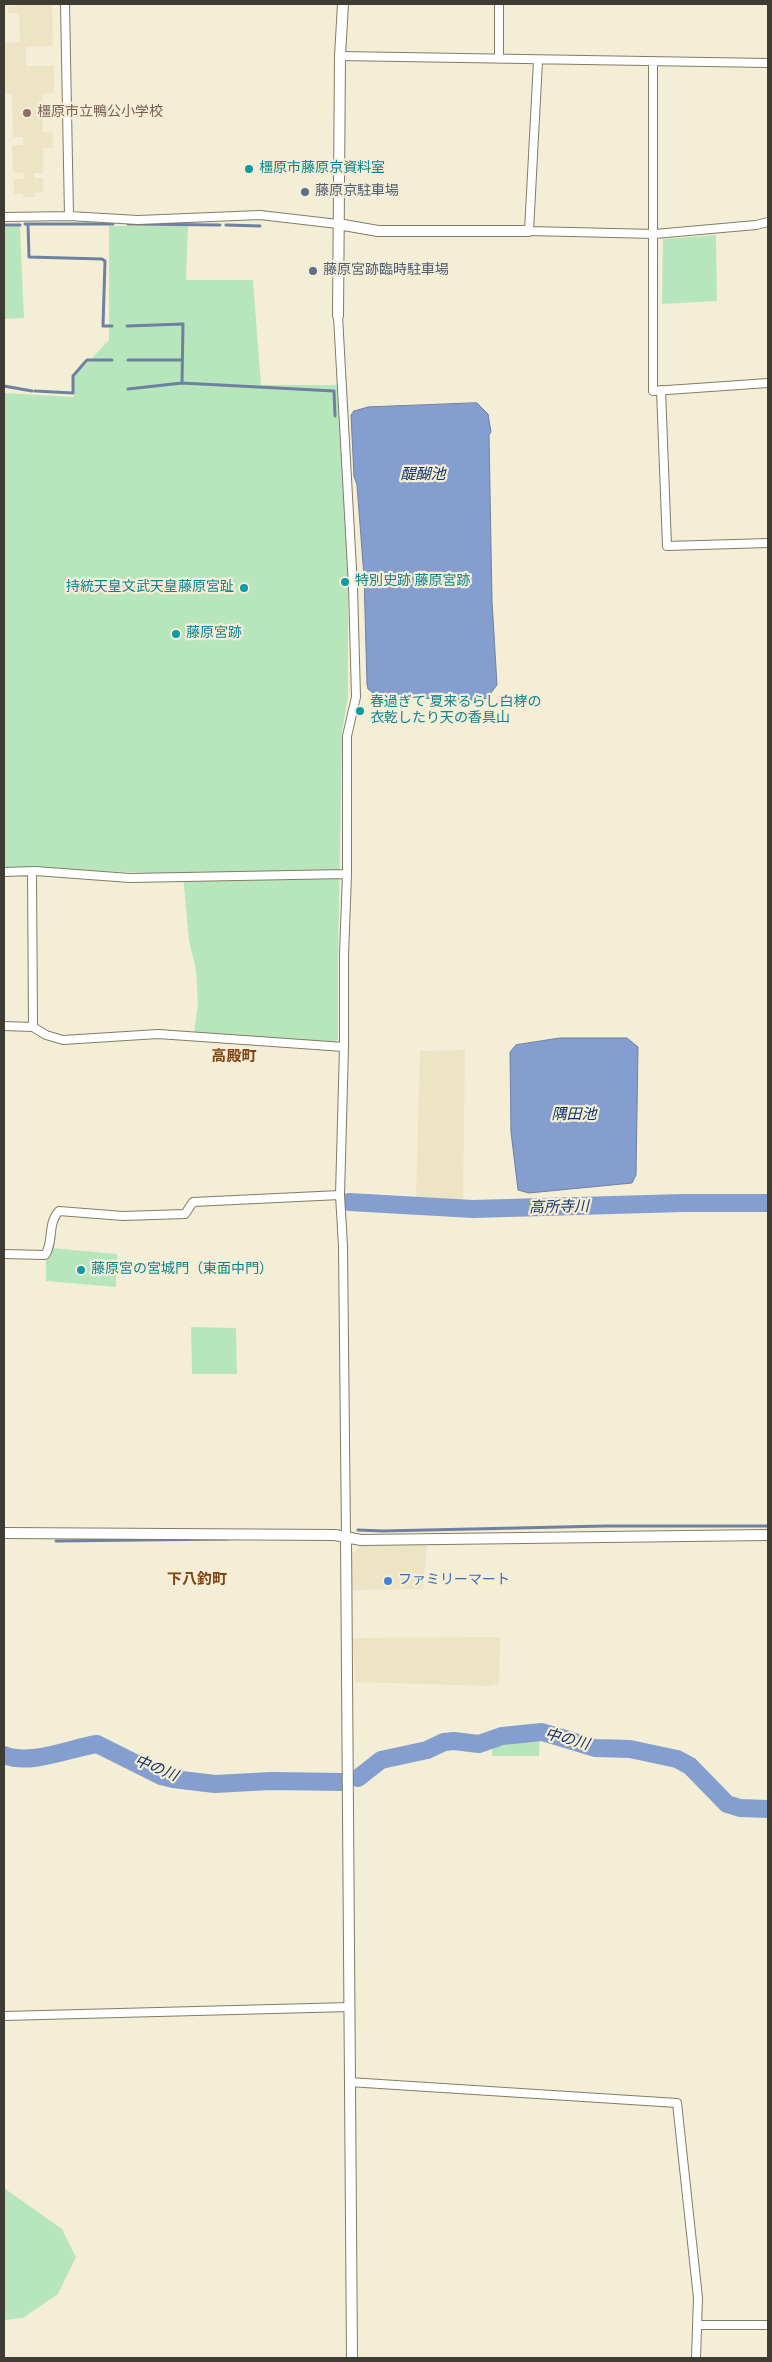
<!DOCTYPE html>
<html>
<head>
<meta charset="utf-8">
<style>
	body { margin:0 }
	#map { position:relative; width:772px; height:2362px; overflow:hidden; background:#f5eed6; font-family:"Nunito Sans",sans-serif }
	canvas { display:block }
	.frame { position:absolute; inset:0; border:5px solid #3f3c33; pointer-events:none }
</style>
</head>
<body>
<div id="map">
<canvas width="772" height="2362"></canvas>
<div class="frame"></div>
</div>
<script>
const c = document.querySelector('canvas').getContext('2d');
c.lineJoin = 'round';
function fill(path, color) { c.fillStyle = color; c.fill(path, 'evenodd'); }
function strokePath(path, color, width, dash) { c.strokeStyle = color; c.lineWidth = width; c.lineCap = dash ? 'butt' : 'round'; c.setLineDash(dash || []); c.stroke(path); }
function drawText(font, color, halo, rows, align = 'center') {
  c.font = font + ' "Nunito Sans","Noto Sans JP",sans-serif'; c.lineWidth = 4.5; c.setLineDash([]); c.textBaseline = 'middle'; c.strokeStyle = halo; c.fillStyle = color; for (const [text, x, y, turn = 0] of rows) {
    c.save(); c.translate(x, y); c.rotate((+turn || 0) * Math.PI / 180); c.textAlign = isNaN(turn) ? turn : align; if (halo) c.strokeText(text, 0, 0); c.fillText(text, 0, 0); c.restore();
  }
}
const built = new Path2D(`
	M 20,4 L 52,4 L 53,46 L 26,47 L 26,66 L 54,66 L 54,93 L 42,94 L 43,132 L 53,133 L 53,148 L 43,148 L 43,173 L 34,173 L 34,178 L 43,178 L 43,192 L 34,193 L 34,197 L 23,197 L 23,194 L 14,194 L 14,179 L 24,179 L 24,173 L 13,172 L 12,145 L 23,145 L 23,137 L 13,137 L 12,94 L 4,93 L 4,43 L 20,42 L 19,13 L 8,13 L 8,6 L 19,6 Z
	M 465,1050 L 463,1201 L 416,1199 L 420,1051 Z
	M 427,1545 L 423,1589 L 352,1590 L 352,1553 L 361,1546 Z
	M 500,1637 L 499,1684 L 489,1686 L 355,1682 L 353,1638 Z`);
const green = new Path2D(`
	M 20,226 L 24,318 L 4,319 L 4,227 Z
	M 109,226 L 188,226 L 186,280 L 253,280 L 261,385 L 338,385 L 348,569 L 348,698 L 342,732 L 338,964 L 338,1039 L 334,1043 L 194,1033 L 198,1004 L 196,970 L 189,941 L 183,874 L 4,868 L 4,393 L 74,397 L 73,378 L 109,340 Z
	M 716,235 L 717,301 L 662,304 L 663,239 Z
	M 51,1248 L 117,1254 L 116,1287 L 46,1281 L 46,1260 L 49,1257 Z
	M 191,1327 L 236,1328 L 237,1374 L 192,1374 Z
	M 540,1737 L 539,1756 L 492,1756 L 492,1744 L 502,1740 Z
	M 4,2188 L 62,2229 L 76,2257 L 58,2294 L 23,2318 L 4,2320 Z`);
const water = new Path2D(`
	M 477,403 L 488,414 L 491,432 L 489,435 L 492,601 L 497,685 L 487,698 L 479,700 L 378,697 L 368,689 L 367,684 L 364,577 L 357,485 L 354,476 L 351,415 L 354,411 L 368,407 Z
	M 560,1038 L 627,1038 L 638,1047 L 636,1175 L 632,1183 L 529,1193 L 518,1190 L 511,1132 L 510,1052 L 516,1045 Z`);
const stream = new Path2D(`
	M 25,224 L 113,224
	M 28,224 L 29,257 L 102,259 L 105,261 L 103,326 L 112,326
	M 128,224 L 220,225
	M 4,225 L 20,225
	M 226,225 L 260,226
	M 127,326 L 183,324 L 182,383 L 334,391 L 335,416
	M 128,360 L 182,360
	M 4,386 L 32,391
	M 128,389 L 182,383
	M 35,391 L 73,393 L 73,376 L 87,360 L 112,360
	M 358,1530 L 383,1531 L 605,1526 L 768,1526
	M 56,1541 L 228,1539`);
const river = new Path2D(`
	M 349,1202 L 473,1209 L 683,1203 L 768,1203
	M 4,1755 C 30,1766 70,1748 97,1744 L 161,1776 L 173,1779 L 215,1784 L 271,1781 L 343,1782
	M 358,1778 L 381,1760 L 427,1750 L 444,1742 L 454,1741 L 479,1744 L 502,1736 L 542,1732 L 595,1748 L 630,1749 L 677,1759 L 690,1766 L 727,1804 L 740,1808 L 768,1809`);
const minor = new Path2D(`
	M 65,4 L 69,216
	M 340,56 L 768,63
	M 499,58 L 499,4
	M 538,61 L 529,231 L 655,234 L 756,225 L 768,222
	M 653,61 L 653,391 L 768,383
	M 4,217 L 69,216 L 138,220 L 260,215 L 338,224
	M 338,316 L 353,587 L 356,697 L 347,736 L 347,874 L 344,955 L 344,1047 L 340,1195 L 343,1246 L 346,1537
	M 661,390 L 667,546 L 768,543
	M 32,871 L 33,1027
	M 4,872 L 35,871 L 130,878 L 347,874
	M 4,1026 L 33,1027 L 46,1035 L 63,1040 L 158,1034 L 344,1047
	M 4,1254 L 45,1255 C 54,1243 47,1223 59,1211 L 123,1216 L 185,1214 L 193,1202 L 340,1195
	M 4,2016 L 350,2007
	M 349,2082 L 677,2103 L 698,2298 L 696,2358
	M 699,2325 L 768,2325`);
const tertiary = new Path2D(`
	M 338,224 L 378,231 L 529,231
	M 338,316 L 340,56 L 343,4
	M 4,1533 L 335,1535 L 361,1540 L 768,1535
	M 346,1537 L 352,2358`);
const markers = [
	[27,113,5,"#8d6e63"],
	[249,169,5,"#0f9aa8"],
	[305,192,5,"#5c6f8a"],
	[313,271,5,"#5c6f8a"],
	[345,582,5,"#0f9aa8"],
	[244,588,5,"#0f9aa8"],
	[176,634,5,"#0f9aa8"],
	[360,711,5,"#0f9aa8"],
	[81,1270,5,"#0f9aa8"],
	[388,1581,5,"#3f7fe0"]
];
const educationNames = [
	["橿原市立鴨公小学校",37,113]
];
const cultureNames = [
	["橿原市藤原京資料室",259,169],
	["特別史跡 藤原宮跡",355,582],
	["持統天皇文武天皇藤原宮趾",234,588,"right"],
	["藤原宮跡",186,634],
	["春過ぎて 夏来るらし白𣑥の",370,703],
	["衣乾したり天の香具山",370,719],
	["藤原宮の宮城門（東面中門）",91,1270]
];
const serviceNames = [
	["藤原京駐車場",315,192],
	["藤原宮跡臨時駐車場",323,271]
];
const shopNames = [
	["ファミリーマート",398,1581]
];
const waterNames = [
	["醍醐池",423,475],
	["隅田池",574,1115],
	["高所寺川",559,1208,-1],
	["中の川",567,1740,15],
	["中の川",156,1769,22]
];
const neighbourhoodNames = [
	["高殿町",234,1057],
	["下八釣町",197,1580]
];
fill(built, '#ece4c4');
fill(green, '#b8e6bc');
fill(water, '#839ecf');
strokePath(water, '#6f81a0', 1);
strokePath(stream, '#6f81a0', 3);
strokePath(river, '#839ecf', 18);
strokePath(minor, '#827c66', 10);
strokePath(tertiary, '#827c66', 12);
strokePath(minor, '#fff', 8);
strokePath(tertiary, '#fff', 10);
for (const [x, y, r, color] of markers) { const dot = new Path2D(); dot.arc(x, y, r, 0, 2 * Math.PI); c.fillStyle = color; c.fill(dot); strokePath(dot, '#f5eed6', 2); }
drawText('14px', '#785e54', '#f5eed6', educationNames, 'left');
drawText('14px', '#0d838f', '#f5eed6', cultureNames, 'left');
drawText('14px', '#4e5e75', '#f5eed6', serviceNames, 'left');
drawText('14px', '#366cbe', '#f5eed6', shopNames, 'left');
drawText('italic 15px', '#12306a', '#f5eed6', waterNames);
drawText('bold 15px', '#7e4313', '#f5eed6', neighbourhoodNames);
</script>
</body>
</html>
